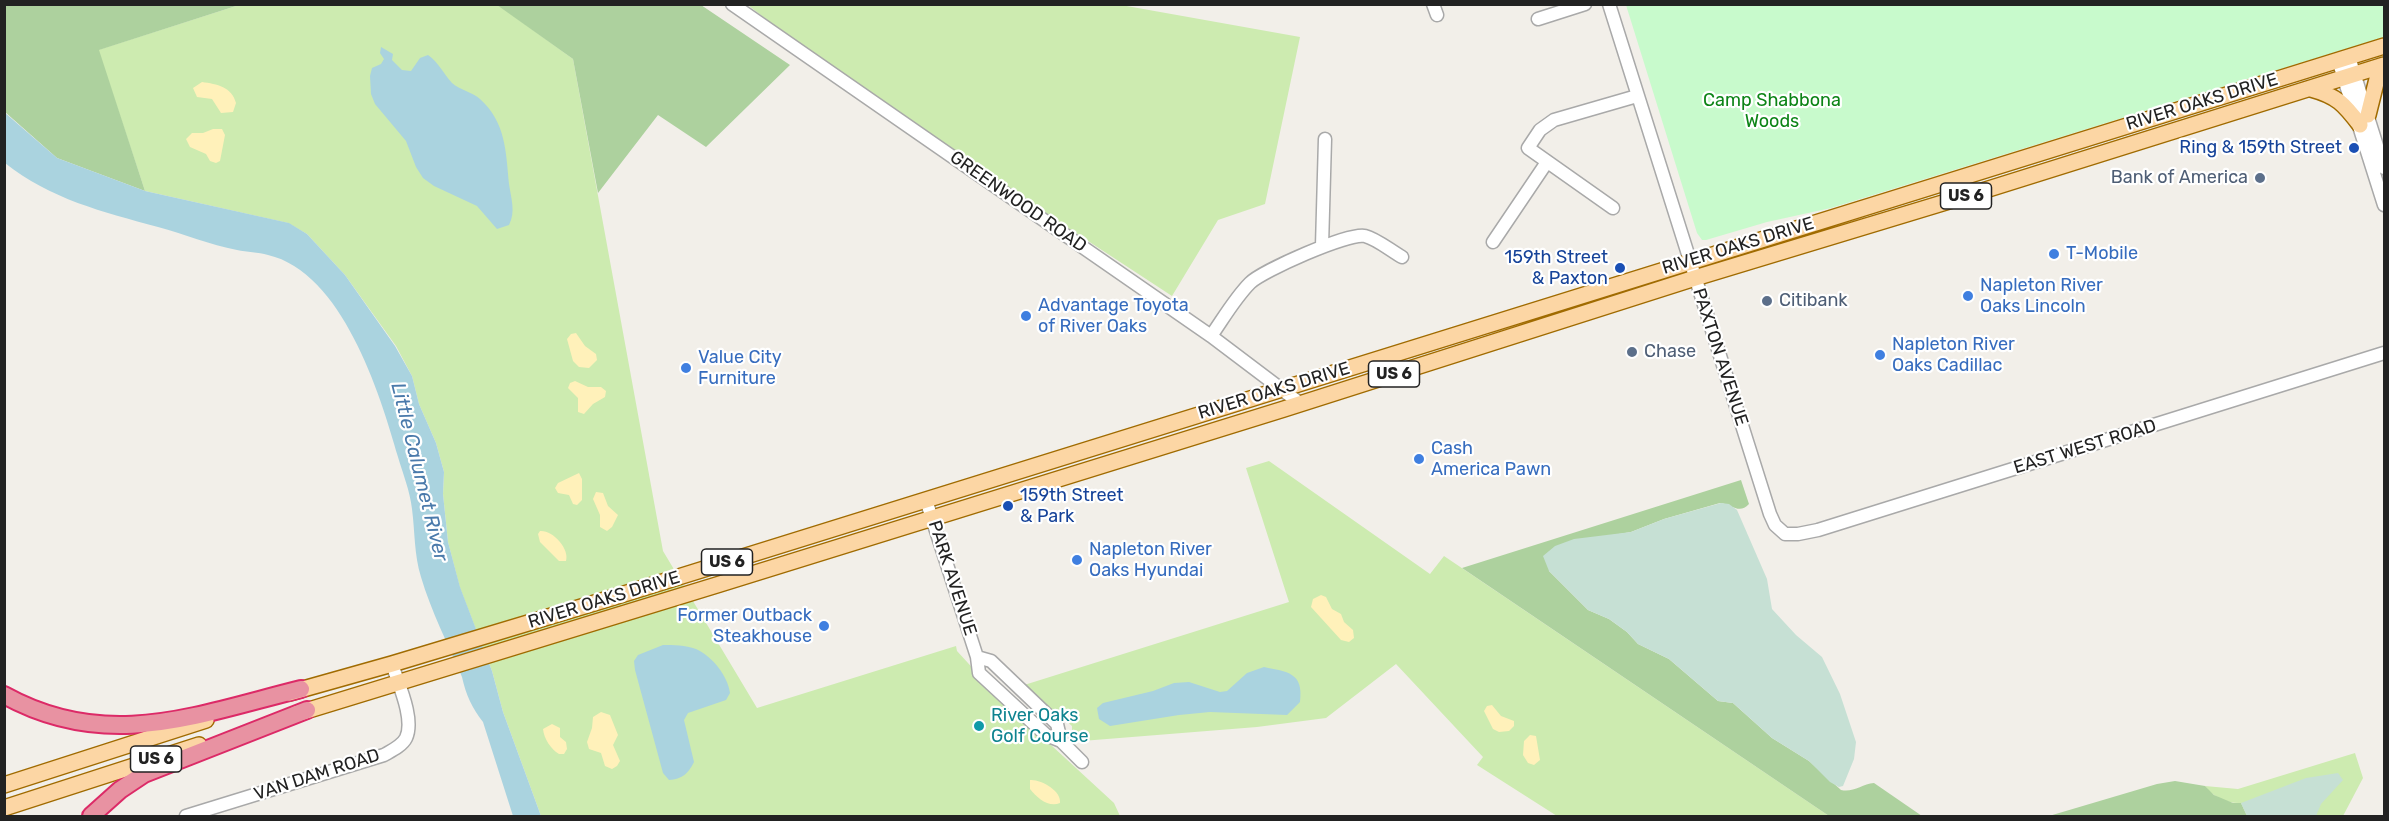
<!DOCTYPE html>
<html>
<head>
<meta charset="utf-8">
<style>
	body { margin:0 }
	#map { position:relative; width:2389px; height:821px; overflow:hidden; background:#f2efe9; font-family:Rubik,sans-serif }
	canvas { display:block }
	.frame { position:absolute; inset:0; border:6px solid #222; pointer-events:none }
</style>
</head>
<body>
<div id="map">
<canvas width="2389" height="821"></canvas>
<div class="frame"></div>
</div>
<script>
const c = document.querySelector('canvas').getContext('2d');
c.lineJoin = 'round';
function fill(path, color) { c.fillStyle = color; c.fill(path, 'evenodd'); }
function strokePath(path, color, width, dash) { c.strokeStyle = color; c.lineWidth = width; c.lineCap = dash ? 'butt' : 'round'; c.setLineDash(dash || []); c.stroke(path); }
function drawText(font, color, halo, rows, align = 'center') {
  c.font = font + ' Rubik,sans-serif'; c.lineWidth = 4.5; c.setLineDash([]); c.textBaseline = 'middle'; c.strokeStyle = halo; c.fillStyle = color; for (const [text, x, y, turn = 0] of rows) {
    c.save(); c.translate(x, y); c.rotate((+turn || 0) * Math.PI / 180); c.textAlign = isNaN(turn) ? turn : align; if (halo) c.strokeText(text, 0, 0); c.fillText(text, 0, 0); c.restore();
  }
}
const grass = new Path2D(`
	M 497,4 L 573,59 L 663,551 L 757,708 L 956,646 L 957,651 L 1001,699 L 1114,803 L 1120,816 L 541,816 L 503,712 L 492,671 L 460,588 L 448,542 L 443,494 L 444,472 L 436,443 L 419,404 L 412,376 L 396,346 L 345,275 L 307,234 L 288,223 L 145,191 L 98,50 L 239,5 Z
	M 748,5 L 1121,5 L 1300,37 L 1265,204 L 1218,220 L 1172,296 L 1030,203 L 786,35 Z
	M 1269,461 L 1430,574 L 1444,556 L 1829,816 L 1557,816 L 1477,765 L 1483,757 L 1396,664 L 1326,718 L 1257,727 L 1082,741 L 1072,732 L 1072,726 L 1057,713 L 1052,715 L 1021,686 L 1289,602 L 1246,468 Z
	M 2355,753 L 2363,778 L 2343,816 L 2247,816 L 2241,803 C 2227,804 2212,796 2205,786 L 2238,789 Z`);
const forest = new Path2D(`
	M 4,5 L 239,5 L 99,50 L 145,191 L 57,158 L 5,112 Z
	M 497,5 L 701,5 L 790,65 L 706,147 L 658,115 L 598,193 L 573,59 Z
	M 1741,480 L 1749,504 C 1739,515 1732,504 1720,503 L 1664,519 L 1631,532 L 1607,536 L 1549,571 L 1588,610 L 1609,619 L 1627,632 L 1638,644 L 1669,659 L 1718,701 L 1733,703 L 1772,738 L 1809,761 L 1841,790 C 1853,793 1862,784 1874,783 L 1922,816 L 1829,816 L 1462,568 Z
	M 2175,781 L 2205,786 L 2214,795 L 2233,803 L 2241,803 L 2247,816 L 2049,816 L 2157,784 Z`);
const wetland = new Path2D(`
	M 1721,503 L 1729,504 L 1737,510 L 1767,579 L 1772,609 L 1796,635 L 1822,657 L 1840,694 L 1856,742 L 1854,759 L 1843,786 L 1839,787 L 1830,782 L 1809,761 L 1772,738 L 1733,703 L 1718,701 L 1669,659 L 1638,644 L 1627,632 L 1609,619 L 1588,610 L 1549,571 L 1543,556 L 1555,546 L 1574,539 L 1631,532 L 1664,519 Z
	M 2338,773 L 2343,780 L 2321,804 L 2316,816 L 2247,816 L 2241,803 L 2306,778 Z`);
const sand = new Path2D(`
	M 202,82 C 217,84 232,87 236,103 L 233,112 L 221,113 L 212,99 L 197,97 L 193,88 Z
	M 213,129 L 222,129 L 225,135 L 220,161 L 216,163 L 210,161 L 206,154 L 190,147 L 186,139 L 192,133 L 203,133 Z
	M 576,333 L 585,346 L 596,354 L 597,360 L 589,368 L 579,367 L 573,361 L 567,339 L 571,334 Z
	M 575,381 L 588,387 L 601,387 L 606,391 L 605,397 L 593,404 L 584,414 L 578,412 L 578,398 L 568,388 L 570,383 Z
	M 579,473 L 582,479 L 582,500 L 577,505 L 573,504 L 569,495 L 558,493 L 555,488 L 558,483 Z
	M 596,492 L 603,493 L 608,506 L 618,515 L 612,527 L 607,531 L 600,527 L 600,515 L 593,499 Z
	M 540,531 C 553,530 570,549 566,561 L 559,561 L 540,542 L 538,534 Z
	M 1321,595 L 1326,597 L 1332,609 L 1341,614 L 1344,622 L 1353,630 L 1354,638 L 1349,642 L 1341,640 L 1311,607 L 1313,599 Z
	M 1492,705 L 1501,716 L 1514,721 L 1514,726 L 1509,731 L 1499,732 L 1493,729 L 1484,711 L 1487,706 Z
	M 601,712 L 610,715 L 618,735 L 613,745 L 620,761 L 617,766 L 612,769 L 605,766 L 601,753 L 589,749 L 587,742 L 592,728 L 593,717 Z
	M 552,724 L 560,728 L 560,737 L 566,742 L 567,749 L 564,754 L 559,754 C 551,749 544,739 543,729 Z
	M 1530,735 L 1536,736 L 1540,760 L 1534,765 L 1528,763 L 1523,755 L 1524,741 Z
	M 1030,780 C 1041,779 1062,791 1060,803 C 1049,808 1037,798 1030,789 Z`);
const park = new Path2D(`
	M 2384,4 L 2384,37 L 1831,208 L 1767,222 L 1706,240 L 1702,240 L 1697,233 L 1626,5 Z`);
const water = new Path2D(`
	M 381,47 L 393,54 L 392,60 L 402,70 L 411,71 L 420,58 L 428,55 C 439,63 443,73 452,83 C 460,90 472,92 480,99 C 506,122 506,153 509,184 C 511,198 516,212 509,225 L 497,229 L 477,206 L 434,186 L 423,178 L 416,167 L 406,141 L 375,104 L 371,94 L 370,76 L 372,68 L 381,64 L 384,59 L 380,53 Z
	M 4,112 L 57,158 L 145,191 L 289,223 L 307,234 L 345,275 L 395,346 L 412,376 L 419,404 L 436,443 L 444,472 L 443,494 L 448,542 L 460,587 L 492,671 L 503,712 L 541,816 L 513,816 L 483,722 C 472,708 466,695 462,677 C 448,644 431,611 421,577 C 414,554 415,532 412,509 C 410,491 403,474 398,457 C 380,393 342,272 268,255 C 258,252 247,252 237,250 C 210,245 184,234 158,227 C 103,212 50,199 5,163 Z
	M 663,645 C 674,645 685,645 696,649 C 712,656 728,676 730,693 L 726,700 L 688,713 L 684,720 L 694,762 C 688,774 682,779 669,780 L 663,773 L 635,670 L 634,661 L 638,655 Z
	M 1264,667 C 1287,672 1304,672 1300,702 L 1287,715 L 1210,712 L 1179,715 L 1110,726 L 1099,719 L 1097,708 L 1103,703 L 1153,691 L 1174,683 L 1189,682 L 1220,692 L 1227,691 L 1247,673 Z`);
const minor = new Path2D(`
	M 732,4 L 1211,336 L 1301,404
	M 1433,4 L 1437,15
	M 1609,4 L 1770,514 L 1775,525 L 1785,534 L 1798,534 L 1818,530 L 2384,353
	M 1538,19 L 1585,4
	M 2349,57 L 2384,168
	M 2338,60 L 2384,205
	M 1613,208 L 1528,148 L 1540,130 L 1554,120 L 1637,96
	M 1493,242 L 1547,162
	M 1322,246 L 1325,139
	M 1211,336 C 1223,319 1235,298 1250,283 C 1262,271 1349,232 1365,236 C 1377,239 1391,251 1402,257
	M 926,500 L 977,657 L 979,673 L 1046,735 L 1061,741 L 1082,762
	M 977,657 L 991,661 L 1057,724 L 1061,741
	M 186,816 L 384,755 C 391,751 402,746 406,738 C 415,719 398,683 392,664`);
const major = new Path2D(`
	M 2311,89 C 2337,96 2344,104 2360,125
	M 2368,115 L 2377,79 L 2384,69
	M 289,693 L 392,664 L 611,598 L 2384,46
	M 296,714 L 720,584 L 1284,409 L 1695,278 L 1979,192 L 2384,65
	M 4,785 L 206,720
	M 4,808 L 199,745`);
const highway = new Path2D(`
	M 4,695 C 107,752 196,715 301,689
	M 91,816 L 120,790 L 144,774 L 307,710`);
const markers = [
	[2354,148,6,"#1a4fb4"],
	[2260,178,6,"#5c6f8a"],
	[2054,254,6,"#3f7fe0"],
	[1620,268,6,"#1a4fb4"],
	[1968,296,6,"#3f7fe0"],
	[1767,301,6,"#5c6f8a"],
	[1026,316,6,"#3f7fe0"],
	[1632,352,6,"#5c6f8a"],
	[1880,355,6,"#3f7fe0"],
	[686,368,6,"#3f7fe0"],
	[1419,459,6,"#3f7fe0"],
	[1008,506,6,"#1a4fb4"],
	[1077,560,6,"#3f7fe0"],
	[824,626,6,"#3f7fe0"],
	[979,726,6,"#0f9aa8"]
];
const shields = [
	[1966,196,51],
	[1394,374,51],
	[727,562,51],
	[156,759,51]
];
const shieldNames = [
	["US 6",1966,196],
	["US 6",1394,374],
	["US 6",727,562],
	["US 6",156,759]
];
const parkNames = [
	["Camp Shabbona",1772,101],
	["Woods",1772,122]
];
const streetNames = [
	["RIVER OAKS DRIVE",2202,102,-17],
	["GREENWOOD ROAD",1018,202,35],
	["RIVER OAKS DRIVE",1738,246,-17],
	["PAXTON AVENUE",1720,357,72],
	["RIVER OAKS DRIVE",1274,391,-17],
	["EAST WEST ROAD",2085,447,-17],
	["PARK AVENUE",952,578,72],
	["RIVER OAKS DRIVE",604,600,-17],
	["VAN DAM ROAD",317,775,-18]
];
const transitNames = [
	["Ring & 159th Street",2342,148],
	["159th Street",1608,258],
	["& Paxton",1608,279],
	["159th Street",1020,496,"left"],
	["& Park",1020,517,"left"]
];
const serviceNames = [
	["Bank of America",2248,178,"right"],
	["Citibank",1779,301],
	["Chase",1644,352]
];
const shopNames = [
	["T-Mobile",2066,254],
	["Napleton River",1980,286],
	["Oaks Lincoln",1980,307],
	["Advantage Toyota",1038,306],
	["of River Oaks",1038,327],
	["Napleton River",1892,345],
	["Oaks Cadillac",1892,366],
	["Value City",698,358],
	["Furniture",698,379],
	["Cash",1431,449],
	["America Pawn",1431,470],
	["Napleton River",1089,550],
	["Oaks Hyundai",1089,571],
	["Former Outback",812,616,"right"],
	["Steakhouse",812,637,"right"]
];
const cultureNames = [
	["River Oaks",991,716],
	["Golf Course",991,737]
];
const waterNames = [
	["Little Calumet River",419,472,76]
];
fill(grass, '#cdebb0');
fill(forest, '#add19e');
fill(wetland, '#c6e0d4');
fill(sand, '#fff1ba');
fill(park, '#c8facc');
fill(water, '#aad3df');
strokePath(minor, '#a9a9a9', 15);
strokePath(major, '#a06b00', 18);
strokePath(highway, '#dc2a67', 20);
strokePath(minor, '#fff', 12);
strokePath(major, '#fcd6a4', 15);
strokePath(highway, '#e892a2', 16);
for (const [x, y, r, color] of markers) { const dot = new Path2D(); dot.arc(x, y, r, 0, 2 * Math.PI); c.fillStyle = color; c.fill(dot); strokePath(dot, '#fff', 2); }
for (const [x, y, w] of shields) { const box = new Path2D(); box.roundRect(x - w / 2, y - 13, w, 26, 4.5); c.fillStyle = '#fff'; c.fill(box); strokePath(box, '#222', 1.5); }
drawText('bold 16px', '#222', null, shieldNames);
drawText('18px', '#0c8416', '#fff', parkNames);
drawText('18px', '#222', '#fff', streetNames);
drawText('18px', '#164399', '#fff', transitNames, 'right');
drawText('18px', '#4e5e75', '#fff', serviceNames, 'left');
drawText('18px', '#366cbe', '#fff', shopNames, 'left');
drawText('18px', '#0d838f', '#fff', cultureNames, 'left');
drawText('italic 20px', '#4a7aab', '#fff', waterNames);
</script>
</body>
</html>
